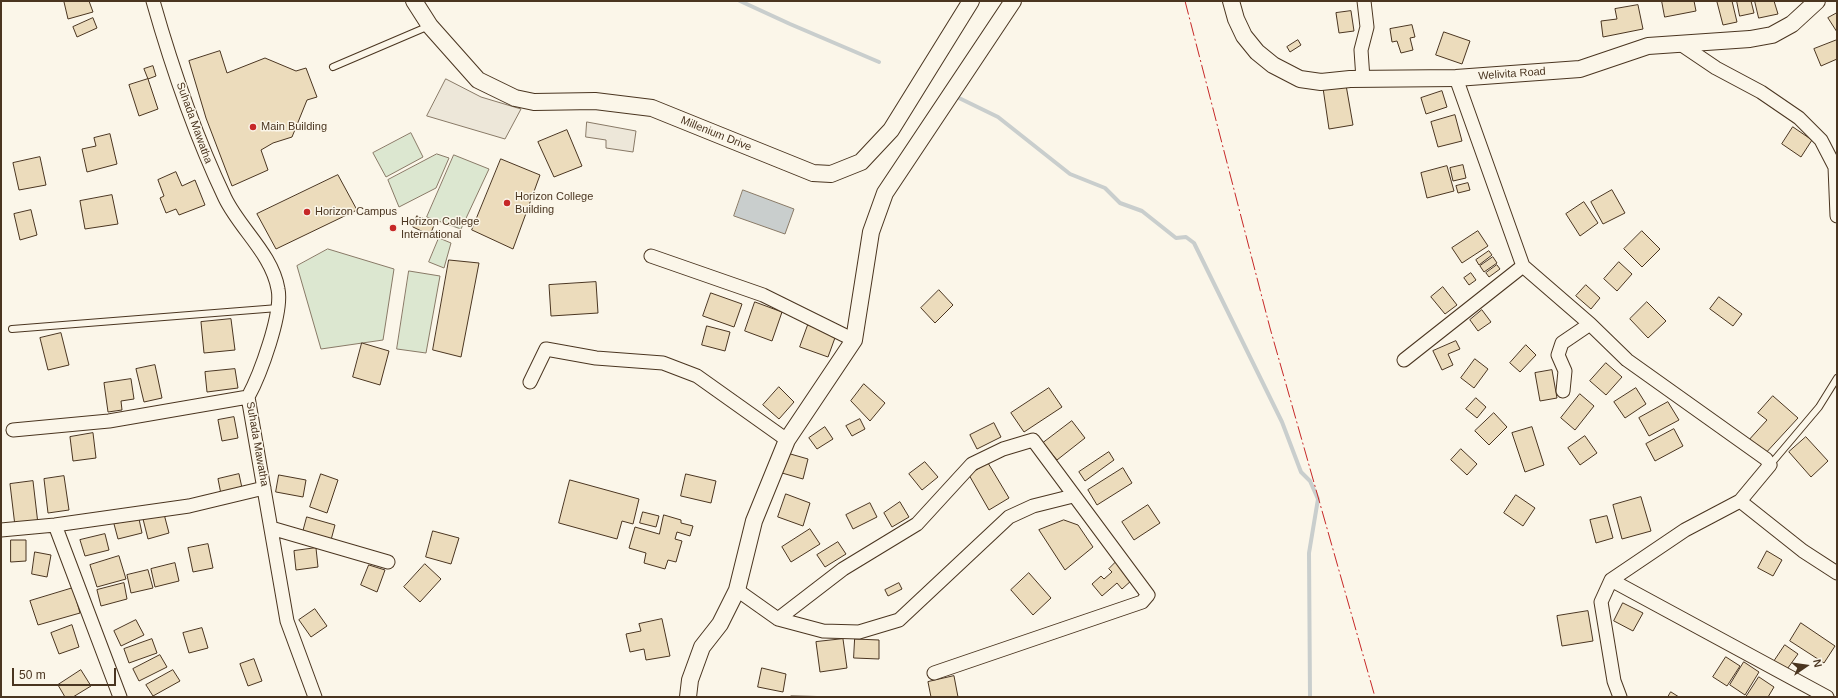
<!DOCTYPE html>
<html>
<head>
<meta charset="utf-8">
<style>
	body { margin:0 }
	#map { position:relative; width:1838px; height:698px; overflow:hidden; background:#fbf6e9; font-family:Arial,sans-serif }
	canvas { display:block }
	.frame { position:absolute; inset:0; border:2px solid #4a3520; pointer-events:none }
	.north { position:absolute; left:1786px; top:646px; width:40px; height:40px; -webkit-text-stroke:3px #fbf6e9; paint-order:stroke; rotate:77deg; font-size:11px; font-weight:700; line-height:16px; text-align:center; color:#4a3520 }
	.north::after { content:''; display:block; margin:auto; width:14px; height:18px; background:#4a3520; clip-path:polygon(50% 0,100% 100%,50% 72%,0 100%) }
	.scale { position:absolute; left:12px; top:668px; width:104px; height:18px; box-sizing:border-box; border:2px solid #4a3520; border-top:0; padding-left:5px; font-size:12px; line-height:14px; white-space:nowrap; color:#4a3520; -webkit-text-stroke:3px #fbf6e9; paint-order:stroke }
</style>
</head>
<body>
<div id="map">
<canvas width="1838" height="698"></canvas>
<div class="frame"></div>
<div class="north">N</div>
<div class="scale">50 m</div>
</div>
<script>
const c = document.querySelector('canvas').getContext('2d');
c.lineJoin = 'round';
function fill(path, color) { c.fillStyle = color; c.fill(path, 'evenodd'); }
function strokePath(path, color, width, dash) { c.strokeStyle = color; c.lineWidth = width; c.lineCap = dash ? 'butt' : 'round'; c.setLineDash(dash || []); c.stroke(path); }
function drawText(font, color, halo, rows, align = 'center') {
  c.font = font + ' Arial,sans-serif'; c.lineWidth = 3; c.setLineDash([]); c.textBaseline = 'middle'; c.strokeStyle = halo; c.fillStyle = color; for (const [text, x, y, turn = 0] of rows) {
    c.save(); c.translate(x, y); c.rotate((+turn || 0) * Math.PI / 180); c.textAlign = isNaN(turn) ? turn : align; if (halo) c.strokeText(text, 0, 0); c.fillText(text, 0, 0); c.restore();
  }
}
const green = new Path2D(`
	M 411,133 L 423,157 L 386,177 L 373,153 Z
	M 437,154 L 449,158 L 436,188 L 399,207 L 388,180 Z
	M 454,155 L 489,169 L 461,229 L 427,217 Z
	M 439,238 L 451,243 L 444,268 L 429,262 Z
	M 328,249 L 394,269 L 383,340 L 321,349 L 297,266 Z
	M 409,271 L 440,276 L 426,353 L 397,349 Z`);
const parking = new Path2D(`
	M 446,79 L 481,97 L 521,109 L 505,139 L 427,116 Z
	M 587,122 L 636,131 L 633,152 L 606,148 L 606,140 L 586,137 Z`);
const water = new Path2D(`
	M 743,190 L 794,209 L 785,234 L 734,216 Z`);
const stream = new Path2D(`
	M 740,1 L 790,24 L 879,62
	M 959,98 L 998,117 L 1070,174 L 1105,188 L 1120,203 L 1142,211 L 1176,238 L 1186,237 L 1194,243 L 1282,422 L 1301,472 L 1310,481 L 1318,499 L 1309,553 L 1310,697`);
const building = new Path2D(`
	M 67,1 L 89,1 L 93,12 L 68,19 L 64,2 Z
	M 1662,1 L 1694,1 L 1696,11 L 1665,17 Z
	M 1722,1 L 1732,1 L 1737,22 L 1723,25 L 1717,2 Z
	M 1737,1 L 1751,1 L 1754,13 L 1740,16 Z
	M 1755,1 L 1774,1 L 1778,14 L 1759,18 Z
	M 1638,5 L 1643,29 L 1603,37 L 1601,21 L 1617,19 L 1615,9 Z
	M 1351,11 L 1354,31 L 1339,33 L 1336,13 Z
	M 1837,13 L 1837,32 L 1828,18 Z
	M 93,18 L 97,28 L 77,37 L 73,27 Z
	M 1412,25 L 1415,37 L 1410,38 L 1413,50 L 1401,53 L 1397,41 L 1392,42 L 1390,29 Z
	M 1444,32 L 1470,41 L 1462,64 L 1436,55 Z
	M 1298,40 L 1301,45 L 1290,52 L 1287,47 Z
	M 1837,40 L 1837,59 L 1821,66 L 1814,49 Z
	M 220,51 L 227,73 L 265,58 L 296,71 L 306,68 L 317,97 L 307,100 L 292,137 L 273,143 L 261,150 L 268,170 L 232,186 L 206,118 L 189,61 Z
	M 153,66 L 156,76 L 148,79 L 144,69 Z
	M 148,79 L 158,109 L 139,116 L 129,85 Z
	M 1346,85 L 1353,125 L 1329,129 L 1323,88 Z
	M 1442,91 L 1447,107 L 1426,114 L 1421,98 Z
	M 1455,115 L 1462,141 L 1438,147 L 1431,122 Z
	M 1793,127 L 1812,140 L 1801,157 L 1782,144 Z
	M 567,130 L 582,166 L 554,177 L 538,142 Z
	M 110,134 L 117,164 L 87,172 L 82,149 L 96,146 L 94,138 Z
	M 40,157 L 46,185 L 19,190 L 13,163 Z
	M 501,159 L 540,175 L 513,249 L 472,230 Z
	M 1463,165 L 1466,178 L 1453,181 L 1450,168 Z
	M 1447,166 L 1454,191 L 1427,198 L 1421,173 Z
	M 176,172 L 182,186 L 195,180 L 205,205 L 179,215 L 176,209 L 166,213 L 160,198 L 164,196 L 158,180 Z
	M 338,175 L 357,210 L 276,249 L 257,214 Z
	M 1468,183 L 1470,190 L 1458,193 L 1456,186 Z
	M 1612,190 L 1625,213 L 1603,224 L 1591,202 Z
	M 112,195 L 118,224 L 85,229 L 80,201 Z
	M 1584,202 L 1598,223 L 1580,236 L 1566,214 Z
	M 31,210 L 37,235 L 20,240 L 14,214 Z
	M 417,216 L 435,223 L 430,235 L 413,227 Z
	M 1478,231 L 1488,246 L 1462,263 L 1452,248 Z
	M 1642,231 L 1660,249 L 1642,267 L 1624,249 Z
	M 1489,251 L 1492,255 L 1479,265 L 1476,260 Z
	M 1493,257 L 1497,263 L 1484,272 L 1480,266 Z
	M 449,260 L 479,263 L 461,357 L 433,350 Z
	M 1619,262 L 1632,274 L 1617,291 L 1604,279 Z
	M 1497,265 L 1500,269 L 1489,277 L 1486,273 Z
	M 1471,273 L 1476,280 L 1469,285 L 1464,278 Z
	M 596,282 L 598,313 L 551,316 L 549,285 Z
	M 1586,285 L 1600,298 L 1591,309 L 1576,296 Z
	M 1443,287 L 1457,305 L 1445,314 L 1431,297 Z
	M 939,290 L 953,305 L 935,323 L 921,308 Z
	M 711,293 L 742,304 L 734,327 L 703,316 Z
	M 1719,297 L 1742,314 L 1733,326 L 1710,309 Z
	M 755,302 L 782,312 L 772,341 L 745,331 Z
	M 1647,302 L 1666,321 L 1648,338 L 1630,319 Z
	M 1482,310 L 1491,322 L 1478,331 L 1470,320 Z
	M 231,319 L 235,350 L 204,353 L 201,322 Z
	M 808,325 L 836,335 L 828,357 L 800,347 Z
	M 707,326 L 730,332 L 725,351 L 702,345 Z
	M 61,333 L 69,365 L 48,370 L 40,338 Z
	M 1456,341 L 1460,349 L 1448,354 L 1453,365 L 1442,370 L 1433,351 Z
	M 362,343 L 389,351 L 380,385 L 353,377 Z
	M 1526,345 L 1536,355 L 1520,372 L 1510,363 Z
	M 1475,359 L 1488,369 L 1474,388 L 1461,378 Z
	M 1606,363 L 1622,377 L 1606,395 L 1590,381 Z
	M 155,365 L 162,398 L 144,402 L 136,369 Z
	M 235,369 L 238,388 L 207,392 L 205,372 Z
	M 1552,370 L 1557,398 L 1540,401 L 1535,373 Z
	M 131,379 L 134,399 L 121,401 L 122,410 L 108,412 L 104,383 Z
	M 864,384 L 885,403 L 870,421 L 851,401 Z
	M 779,387 L 794,402 L 779,419 L 763,405 Z
	M 1049,388 L 1062,407 L 1024,432 L 1011,413 Z
	M 1636,388 L 1646,404 L 1625,418 L 1614,402 Z
	M 1580,394 L 1594,406 L 1575,430 L 1561,418 Z
	M 1773,396 L 1798,418 L 1763,456 L 1747,442 L 1767,420 L 1758,413 Z
	M 1476,398 L 1486,407 L 1477,418 L 1466,409 Z
	M 1668,402 L 1679,420 L 1649,436 L 1639,418 Z
	M 1494,413 L 1507,427 L 1489,445 L 1475,431 Z
	M 234,417 L 238,438 L 222,441 L 218,420 Z
	M 860,419 L 865,429 L 852,436 L 846,426 Z
	M 1072,421 L 1085,438 L 1057,460 L 1043,443 Z
	M 994,423 L 1001,437 L 977,449 L 970,435 Z
	M 825,427 L 833,439 L 817,449 L 809,438 Z
	M 1532,427 L 1544,465 L 1525,472 L 1512,433 Z
	M 1674,429 L 1683,446 L 1655,461 L 1646,444 Z
	M 93,433 L 96,458 L 73,461 L 70,437 Z
	M 1585,436 L 1597,453 L 1580,465 L 1568,448 Z
	M 1806,437 L 1828,461 L 1811,477 L 1789,452 Z
	M 1461,449 L 1477,464 L 1467,475 L 1451,460 Z
	M 1109,452 L 1114,460 L 1085,481 L 1079,472 Z
	M 787,453 L 808,459 L 803,479 L 782,473 Z
	M 925,462 L 938,477 L 922,490 L 909,474 Z
	M 988,463 L 1009,498 L 989,510 L 969,475 Z
	M 1123,468 L 1132,483 L 1097,505 L 1088,490 Z
	M 239,474 L 242,488 L 221,494 L 218,479 Z
	M 321,474 L 338,480 L 327,513 L 310,507 Z
	M 686,474 L 716,481 L 711,503 L 681,496 Z
	M 279,475 L 306,480 L 303,497 L 276,492 Z
	M 64,476 L 69,510 L 48,513 L 44,479 Z
	M 570,480 L 639,499 L 633,524 L 622,521 L 617,539 L 559,523 Z
	M 33,481 L 38,524 L 15,526 L 10,484 Z
	M 786,494 L 810,503 L 803,526 L 778,517 Z
	M 1516,495 L 1535,508 L 1523,526 L 1504,513 Z
	M 1641,497 L 1651,531 L 1622,539 L 1613,505 Z
	M 900,502 L 909,517 L 892,527 L 884,513 Z
	M 870,503 L 877,517 L 853,529 L 846,515 Z
	M 1148,505 L 1160,523 L 1134,540 L 1122,522 Z
	M 643,512 L 659,516 L 656,527 L 640,523 Z
	M 164,514 L 169,533 L 148,539 L 143,519 Z
	M 664,515 L 681,520 L 681,523 L 693,526 L 690,536 L 677,532 L 675,539 L 682,541 L 676,562 L 668,560 L 665,569 L 644,563 L 646,553 L 629,548 L 635,527 L 659,534 Z
	M 1607,516 L 1613,538 L 1596,543 L 1590,520 Z
	M 307,517 L 335,525 L 331,540 L 303,532 Z
	M 139,519 L 142,533 L 118,539 L 114,524 Z
	M 1064,520 L 1078,525 L 1093,547 L 1065,570 L 1039,530 Z
	M 810,529 L 820,544 L 791,562 L 782,547 Z
	M 433,531 L 459,538 L 451,564 L 426,557 Z
	M 105,534 L 109,550 L 85,556 L 80,540 Z
	M 11,540 L 26,540 L 26,561 L 11,562 Z
	M 838,542 L 846,554 L 825,567 L 817,555 Z
	M 208,544 L 213,568 L 193,572 L 188,548 Z
	M 316,548 L 318,567 L 296,570 L 294,551 Z
	M 1767,551 L 1782,560 L 1773,576 L 1758,568 Z
	M 35,552 L 51,555 L 47,577 L 32,574 Z
	M 119,556 L 126,579 L 97,587 L 90,565 Z
	M 1116,562 L 1132,580 L 1122,589 L 1117,583 L 1102,596 L 1092,584 L 1101,576 L 1104,579 L 1112,572 L 1109,569 Z
	M 175,563 L 179,581 L 155,587 L 151,569 Z
	M 425,564 L 441,579 L 420,602 L 404,587 Z
	M 369,565 L 385,570 L 377,592 L 361,585 Z
	M 148,570 L 153,588 L 131,593 L 127,575 Z
	M 1029,573 L 1051,598 L 1033,615 L 1011,590 Z
	M 124,583 L 127,599 L 101,606 L 97,590 Z
	M 899,583 L 902,589 L 888,596 L 885,590 Z
	M 73,588 L 80,613 L 38,625 L 30,601 Z
	M 1623,603 L 1643,613 L 1633,631 L 1614,621 Z
	M 315,609 L 327,626 L 311,637 L 299,620 Z
	M 1588,611 L 1593,641 L 1562,646 L 1557,616 Z
	M 662,619 L 670,656 L 646,660 L 644,649 L 630,652 L 626,634 L 641,631 L 639,624 Z
	M 136,620 L 144,635 L 121,646 L 114,631 Z
	M 1801,623 L 1835,646 L 1824,663 L 1790,641 Z
	M 72,625 L 79,647 L 59,654 L 51,633 Z
	M 202,628 L 208,648 L 189,653 L 183,633 Z
	M 152,639 L 157,653 L 129,663 L 124,649 Z
	M 843,639 L 847,668 L 820,672 L 816,642 Z
	M 855,639 L 879,640 L 879,659 L 854,658 Z
	M 1785,645 L 1798,654 L 1785,672 L 1773,663 Z
	M 160,655 L 167,667 L 139,681 L 133,669 Z
	M 1726,657 L 1740,666 L 1727,686 L 1713,677 Z
	M 254,659 L 262,681 L 248,686 L 240,664 Z
	M 1744,662 L 1759,672 L 1745,695 L 1730,685 Z
	M 762,668 L 786,674 L 783,692 L 758,687 Z
	M 81,670 L 91,686 L 73,697 L 65,697 L 58,685 Z
	M 173,670 L 180,681 L 153,696 L 146,685 Z
	M 954,676 L 958,697 L 931,697 L 928,682 Z
	M 1759,677 L 1774,687 L 1768,697 L 1746,697 Z
	M 1671,692 L 1679,697 L 1668,697 Z
	M 791,696 L 843,697 L 791,697 Z`);
const service = new Path2D(`
	M 333,67 L 429,26
	M 12,329 L 278,308
	M 1770,465 L 1819,407 L 1837,378`);
const minor = new Path2D(`
	M 153,1 C 172,68 195,135 225,198 C 240,229 272,254 278,289 C 283,313 260,375 248,397 L 287,621 L 315,697
	M 1679,43 L 1716,68 L 1761,92 L 1799,118 L 1821,140 L 1835,167 L 1837,216
	M 1456,78 L 1523,266 L 1590,324 L 1627,360 L 1766,459 L 1770,465 L 1740,501 L 1685,530 L 1611,580 L 1601,602 L 1614,681 L 1620,697
	M 1363,79 L 1361,50 L 1367,27 L 1364,1
	M 651,256 L 763,295 L 854,340
	M 1404,360 L 1523,266
	M 530,382 L 546,349 L 596,358 L 663,363 L 697,376 L 787,440
	M 1563,391 L 1565,371 L 1558,355 L 1562,343 L 1590,324
	M 13,430 L 109,421 L 248,397
	M 1740,501 L 1803,551 L 1837,573
	M 55,525 L 120,697
	M 271,528 L 388,562
	M 1,530 L 55,525 L 189,506 L 264,488
	M 1611,580 L 1827,697
	M 737,590 L 778,619 L 843,569 L 917,524 L 972,464 L 1003,449 L 1033,440 L 1148,595 L 1142,602 L 934,673
	M 778,619 L 823,631 L 859,632 L 899,620 L 1009,517 L 1033,506 L 1073,496`);
const tertiary = new Path2D(`
	M 414,1 L 430,26 L 478,80 L 515,98 L 534,102 L 595,101 L 652,108 L 813,173 L 831,174 L 861,162 L 891,130 L 971,1
	M 1231,1 L 1236,19 L 1244,36 L 1257,52 L 1273,65 L 1300,79 L 1321,82 L 1350,79 L 1456,78 L 1580,69 L 1648,46 L 1750,39 L 1772,35 L 1792,24 L 1817,1
	M 688,697 L 690,680 L 702,647 L 720,624 L 737,590 L 754,521 L 787,440 L 854,340 L 871,232 L 885,193 L 1013,1`);
const power = new Path2D(`
	M 1185,1 L 1270,328 L 1375,697`);
const markers = [
	[253,127,4,"#c62828"],
	[507,203,4,"#c62828"],
	[307,212,4,"#c62828"],
	[393,228,4,"#c62828"]
];
const streetNames = [
	["Welivita Road",1512,74,-4],
	["Suhada Mawatha",194,123,70],
	["Millenium Drive",716,134,22],
	["Suhada Mawatha",257,444,80]
];
const poiNames = [
	["Main Building",261,127],
	["Horizon College",515,197],
	["Building",515,210],
	["Horizon Campus",315,212],
	["Horizon College",401,222],
	["International",401,235]
];
fill(green, '#dce7d0');
strokePath(green, '#887966', 1);
fill(parking, '#ede7d9');
strokePath(parking, '#887966', 1);
fill(water, '#c9cecd');
strokePath(water, '#887966', 1);
strokePath(stream, '#c9cecd', 4);
fill(building, '#ecdcbc');
strokePath(building, '#4a3520', 1);
strokePath(service, '#4a3520', 8);
strokePath(minor, '#4a3520', 15);
strokePath(tertiary, '#4a3520', 18);
strokePath(service, '#fbf6e9', 6);
strokePath(minor, '#fbf6e9', 13);
strokePath(tertiary, '#fbf6e9', 16);
strokePath(power, '#c62828', 1, [14, 3, 2, 3]);
for (const [x, y, r, color] of markers) { const dot = new Path2D(); dot.arc(x, y, r, 0, 2 * Math.PI); c.fillStyle = color; c.fill(dot); strokePath(dot, '#fbf6e9', 1.5); }
drawText('11px', '#4a3520', '#fbf6e9', streetNames);
drawText('11px', '#4a3520', '#fbf6e9', poiNames, 'left');
</script>
</body>
</html>
